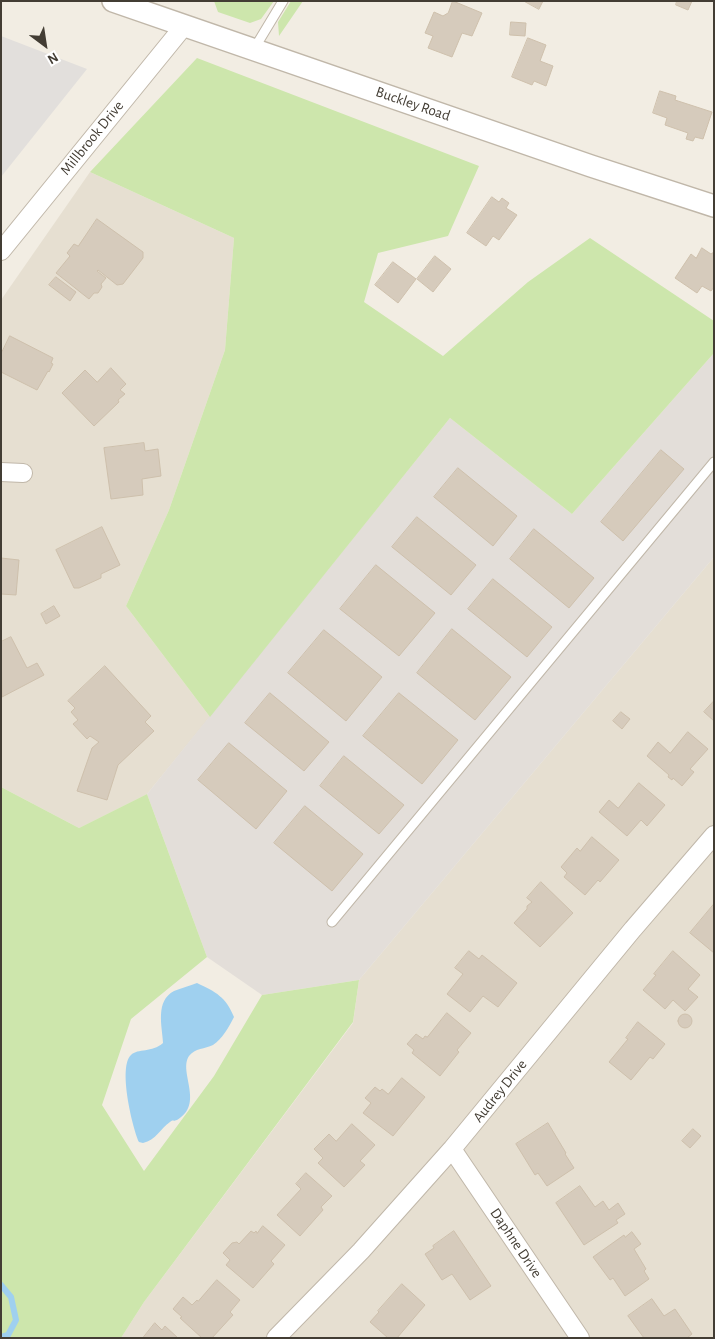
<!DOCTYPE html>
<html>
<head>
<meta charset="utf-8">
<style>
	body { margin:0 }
	#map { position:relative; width:715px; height:1339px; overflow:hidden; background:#f2ede3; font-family:"Alegreya Sans",sans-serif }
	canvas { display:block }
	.frame { position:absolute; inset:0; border:2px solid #433d34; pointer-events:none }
	.north { position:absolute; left:20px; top:20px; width:50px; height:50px; -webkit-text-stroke:4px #fff; paint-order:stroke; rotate:149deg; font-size:14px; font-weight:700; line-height:20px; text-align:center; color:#433d34 }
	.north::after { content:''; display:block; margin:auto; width:18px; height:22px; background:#433d34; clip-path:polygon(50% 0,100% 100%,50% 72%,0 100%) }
</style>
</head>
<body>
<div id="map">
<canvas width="715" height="1339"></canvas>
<div class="frame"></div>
<div class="north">N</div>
</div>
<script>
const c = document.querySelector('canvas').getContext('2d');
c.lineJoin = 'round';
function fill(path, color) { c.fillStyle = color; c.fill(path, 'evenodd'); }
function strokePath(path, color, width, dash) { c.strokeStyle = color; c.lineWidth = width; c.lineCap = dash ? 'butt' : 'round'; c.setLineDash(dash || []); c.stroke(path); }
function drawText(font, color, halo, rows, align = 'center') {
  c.font = font + ' "Alegreya Sans",sans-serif'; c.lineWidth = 4; c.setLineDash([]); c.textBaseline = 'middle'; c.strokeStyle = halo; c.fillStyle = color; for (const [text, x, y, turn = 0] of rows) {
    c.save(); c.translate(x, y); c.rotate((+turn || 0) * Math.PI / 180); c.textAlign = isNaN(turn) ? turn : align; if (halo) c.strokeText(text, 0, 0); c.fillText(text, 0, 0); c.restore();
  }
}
const residential = new Path2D(`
	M 90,172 L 234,238 L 225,350 L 169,510 L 126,606 L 210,717 L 147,794 L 79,828 L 1,787 L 1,300 Z
	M 714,557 L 714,1338 L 121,1338 L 144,1302 L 353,1023 L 359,980 Z`);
const industrial = new Path2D(`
	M 714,353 L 714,557 L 359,980 L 262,995 L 207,957 L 147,794 L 450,418 L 572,514 Z`);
const green = new Path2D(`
	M 214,1 L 274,1 L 261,19 L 250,23 L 218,12 Z
	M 291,1 L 303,1 L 279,36 L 278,22 Z
	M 197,58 L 479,166 L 448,236 L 378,253 L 364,302 L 443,356 L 528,282 L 590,238 L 714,321 L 714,353 L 572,514 L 450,418 L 210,717 L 126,606 L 169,510 L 225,350 L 234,238 L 90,172 Z
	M 1,787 L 79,828 L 147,794 L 207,957 L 131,1019 L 102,1105 L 144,1171 L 214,1076 L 262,995 L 359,980 L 353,1022 L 144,1302 L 121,1338 L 1,1338 Z`);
const parking = new Path2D(`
	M 1,36 L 87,69 L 1,177 Z`);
const water = new Path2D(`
	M 197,983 C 216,992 226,997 234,1017 C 229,1027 222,1039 213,1045 C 205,1049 195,1048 189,1056 C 178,1072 205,1104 177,1120 C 172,1122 174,1119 170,1122 C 160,1129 156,1140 143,1143 L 139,1142 C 132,1126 118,1067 131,1055 C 138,1048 152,1053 163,1043 C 162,1026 155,1001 174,991 C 181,988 190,986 197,983 Z`);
const stream = new Path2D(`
	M 1,1285 L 11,1297 L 16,1320 L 8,1335 L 1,1337`);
const building = new Path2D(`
	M 453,1 L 482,13 L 472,36 L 462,33 L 452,57 L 428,48 L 433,36 L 425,33 L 434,12 L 443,16 L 448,13 Z
	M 524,1 L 543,1 L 539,9 Z
	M 677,1 L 692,1 L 688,10 L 676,5 Z
	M 511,22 L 526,23 L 525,36 L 510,35 Z
	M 528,38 L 546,45 L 540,61 L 553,66 L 546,86 L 534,81 L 532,85 L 512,77 Z
	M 660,91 L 676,96 L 675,100 L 712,112 L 703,139 L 695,137 L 693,141 L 686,139 L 688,133 L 665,125 L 667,118 L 653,113 Z
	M 492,197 L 499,202 L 502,198 L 509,203 L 506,208 L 517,215 L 499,240 L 493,236 L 486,246 L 467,233 Z
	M 97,219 L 143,252 L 143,258 L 123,284 L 117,285 L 98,270 L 97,271 L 106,278 L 101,284 L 102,287 L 98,293 L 94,293 L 89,299 L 56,273 L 70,256 L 67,253 L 74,244 L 78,246 Z
	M 702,248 L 711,254 L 714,252 L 714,287 L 711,291 L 702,286 L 697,293 L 675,278 L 691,254 L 696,258 Z
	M 435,256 L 451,269 L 433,292 L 417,279 Z
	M 393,262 L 416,279 L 398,303 L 375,285 Z
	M 56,277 L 76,292 L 70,301 L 49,285 Z
	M 10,336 L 53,358 L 51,363 L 53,364 L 49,372 L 48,371 L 37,390 L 1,372 L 1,354 Z
	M 111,368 L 126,384 L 120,390 L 125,394 L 118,400 L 119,402 L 94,426 L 62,393 L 85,370 L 97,382 Z
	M 144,443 L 145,451 L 158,449 L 161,476 L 142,479 L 143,495 L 111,499 L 104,448 Z
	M 661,450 L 684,469 L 623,541 L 601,522 Z
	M 458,468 L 517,516 L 493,546 L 434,497 Z
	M 417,517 L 476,565 L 451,595 L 392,547 Z
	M 102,527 L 120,565 L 101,574 L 101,578 L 79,588 L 74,588 L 56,550 Z
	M 534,529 L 594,578 L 569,608 L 510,559 Z
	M 1,558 L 19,560 L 16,595 L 1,594 Z
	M 376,565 L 435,613 L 399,656 L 340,609 Z
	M 493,579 L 552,627 L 527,657 L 468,609 Z
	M 54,606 L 60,616 L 46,624 L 41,614 Z
	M 452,629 L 511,677 L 475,720 L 417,673 Z
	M 324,630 L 382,677 L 346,721 L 288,673 Z
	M 11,637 L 27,668 L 37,663 L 44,675 L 2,697 L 1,642 Z
	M 105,666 L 151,716 L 145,722 L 154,731 L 118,765 L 107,800 L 77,791 L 92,748 L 99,742 L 90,736 L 87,739 L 73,724 L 78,720 L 71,712 L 75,708 L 68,701 Z
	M 270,693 L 329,742 L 304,771 L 245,723 Z
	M 399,693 L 458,740 L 422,784 L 363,736 Z
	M 714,701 L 714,721 L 704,712 Z
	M 621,712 L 630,719 L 622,729 L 613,721 Z
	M 688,732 L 708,749 L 690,769 L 694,772 L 682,786 L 673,778 L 672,780 L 668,777 L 669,775 L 647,756 L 658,742 L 670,753 Z
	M 229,743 L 287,791 L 256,829 L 198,780 Z
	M 344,756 L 404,805 L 379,834 L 320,786 Z
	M 639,783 L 665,805 L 647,826 L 641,820 L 627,836 L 599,812 L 609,800 L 618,808 Z
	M 305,806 L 363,854 L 332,891 L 274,843 Z
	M 592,837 L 619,860 L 600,882 L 598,880 L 585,895 L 564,877 L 567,873 L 561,867 L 577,848 L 580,851 Z
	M 541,882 L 573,913 L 540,947 L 514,923 L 527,909 L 527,906 L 532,902 L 527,898 Z
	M 714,904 L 714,953 L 690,933 Z
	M 469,951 L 479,959 L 482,955 L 517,983 L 498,1007 L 483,996 L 470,1012 L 447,994 L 463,974 L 455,968 Z
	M 673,951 L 700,975 L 688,989 L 698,997 L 685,1011 L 673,1000 L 665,1009 L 643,990 L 656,975 L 654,974 Z
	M 447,1013 L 471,1033 L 457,1050 L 459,1052 L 440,1076 L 412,1053 L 414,1050 L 407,1044 L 416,1034 L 423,1039 L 425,1036 L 427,1037 Z
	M678 1021a7 7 0 1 1 14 0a7 7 0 1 1-14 0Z
	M 638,1022 L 665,1044 L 653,1059 L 650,1057 L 631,1080 L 609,1062 L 628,1039 L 626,1038 Z
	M 402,1078 L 425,1097 L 393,1136 L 363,1113 L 371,1103 L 365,1098 L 375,1087 L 380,1091 L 382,1089 L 388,1094 Z
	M 548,1123 L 566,1153 L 565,1154 L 574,1168 L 547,1186 L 538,1173 L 535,1175 L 516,1144 Z
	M 352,1124 L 375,1145 L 360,1161 L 365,1165 L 344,1187 L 318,1163 L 323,1158 L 314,1149 L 329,1134 L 336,1141 Z
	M 693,1129 L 701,1136 L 690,1148 L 682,1141 Z
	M 306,1173 L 332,1196 L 321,1207 L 323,1210 L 300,1236 L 277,1215 L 301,1189 L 296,1184 Z
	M 580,1186 L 595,1207 L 603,1201 L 609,1210 L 618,1203 L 625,1214 L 616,1220 L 618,1223 L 584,1245 L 556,1203 Z
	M 263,1226 L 285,1245 L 271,1261 L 274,1264 L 253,1288 L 226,1265 L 230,1260 L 223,1253 L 232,1243 L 237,1242 L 239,1244 L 251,1231 L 254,1233 L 256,1231 L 257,1233 Z
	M 454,1231 L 491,1286 L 470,1300 L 452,1274 L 442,1280 L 425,1254 L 434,1248 L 433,1246 Z
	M 632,1232 L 641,1244 L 634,1249 L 646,1269 L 644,1271 L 649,1279 L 625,1296 L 613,1278 L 610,1280 L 593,1257 L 624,1235 L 625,1237 Z
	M 217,1280 L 240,1300 L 230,1312 L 233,1315 L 212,1338 L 202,1338 L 180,1318 L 182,1317 L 173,1309 L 183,1297 L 192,1305 L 197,1300 L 198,1301 Z
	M 402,1284 L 425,1305 L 397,1338 L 388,1338 L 370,1322 L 379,1312 L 378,1311 Z
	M 652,1299 L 664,1316 L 675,1309 L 692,1334 L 687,1338 L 644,1338 L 628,1316 Z
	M 155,1323 L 162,1330 L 165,1326 L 178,1338 L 143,1338 Z`);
const service = new Path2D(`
	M 254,49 L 283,1
	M 332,922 L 714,462`);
const minor = new Path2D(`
	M 1,251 L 184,26
	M 1,472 L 23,473
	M 452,1149 L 580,1338
	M 276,1338 L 361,1251 L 452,1149 L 633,929 L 714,835`);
const tertiary = new Path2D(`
	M 113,1 L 591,166 L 714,206`);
const streetNames = [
	["Buckley Road",413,104,19],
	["Millbrook Drive",92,138,-51],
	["Audrey Drive",500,1091,-51],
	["Daphne Drive",516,1243,56]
];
fill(residential, '#e6dfd1');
fill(industrial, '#e3ded9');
fill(green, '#cde6ac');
fill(parking, '#e2dfdc');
fill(water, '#9fd0ef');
strokePath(stream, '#9fd0ef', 6);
fill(building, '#d6cbbc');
strokePath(building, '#cec0ac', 1);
strokePath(service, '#c0b7a9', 11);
strokePath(minor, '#c0b7a9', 20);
strokePath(tertiary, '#c0b7a9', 24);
strokePath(service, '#fff', 9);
strokePath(minor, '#fff', 18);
strokePath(tertiary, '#fff', 21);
drawText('15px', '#433d34', '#fff', streetNames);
</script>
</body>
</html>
